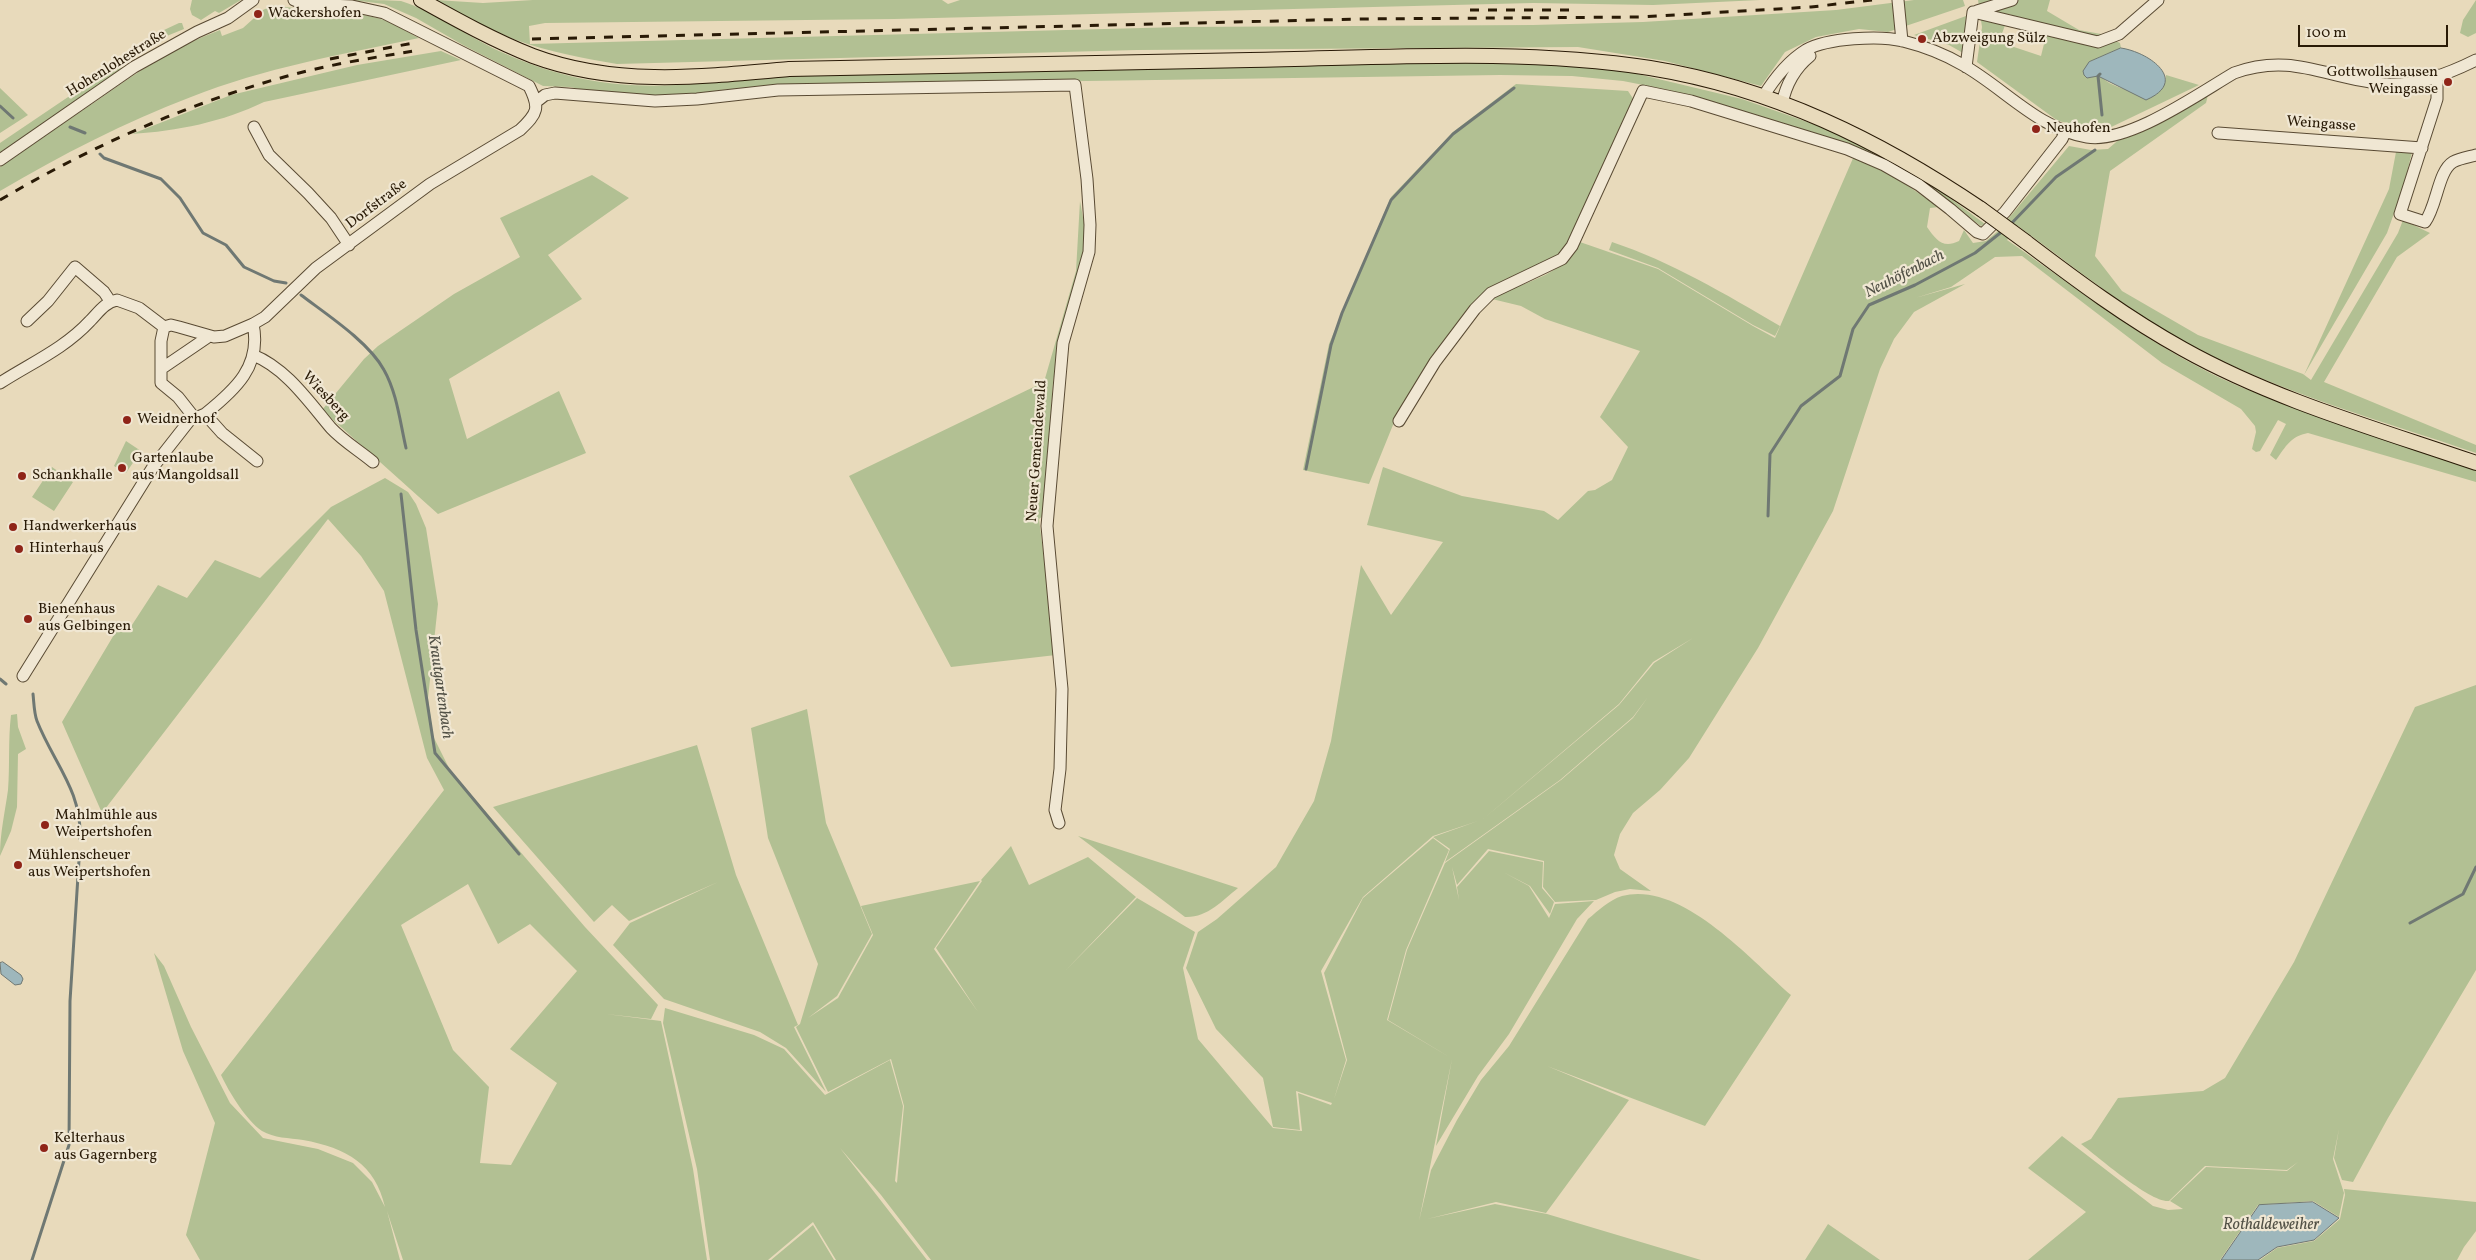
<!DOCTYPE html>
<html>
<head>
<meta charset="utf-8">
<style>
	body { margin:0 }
	#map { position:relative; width:2476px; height:1260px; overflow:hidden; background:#e8dabb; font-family:Vollkorn,serif }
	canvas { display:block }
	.scale { position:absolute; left:2298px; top:25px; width:150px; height:22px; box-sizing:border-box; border:2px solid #291a06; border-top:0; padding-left:6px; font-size:15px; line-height:18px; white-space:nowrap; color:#291a06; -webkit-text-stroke:4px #f0e7d3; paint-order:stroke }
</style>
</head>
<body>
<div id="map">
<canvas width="2476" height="1260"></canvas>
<div class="scale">100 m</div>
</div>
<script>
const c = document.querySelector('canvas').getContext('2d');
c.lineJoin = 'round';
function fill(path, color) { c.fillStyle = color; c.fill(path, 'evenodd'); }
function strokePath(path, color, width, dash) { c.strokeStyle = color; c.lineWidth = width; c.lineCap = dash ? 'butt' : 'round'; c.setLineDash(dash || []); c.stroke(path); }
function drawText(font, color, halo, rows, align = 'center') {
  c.font = font + ' Vollkorn,serif'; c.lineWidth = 4.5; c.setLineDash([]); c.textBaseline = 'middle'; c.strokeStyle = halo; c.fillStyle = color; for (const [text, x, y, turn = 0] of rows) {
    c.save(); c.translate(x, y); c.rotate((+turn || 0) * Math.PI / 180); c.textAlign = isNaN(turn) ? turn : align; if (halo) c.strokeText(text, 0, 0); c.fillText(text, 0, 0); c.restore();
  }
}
const green = new Path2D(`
	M 192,0 L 241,0 L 219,13 L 215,11 L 201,20 L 192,15 L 190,9 Z
	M 352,0 C 367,0 388,0 401,1 C 436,12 472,40 506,54 C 592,92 664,91 755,76 L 1317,63 L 1527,62 L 1604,66 L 1742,99 L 1853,138 L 1927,181 L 1985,224 L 1981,226 L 1912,177 L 1755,117 L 1669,90 L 1623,81 L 1572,76 L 1500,75 L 811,85 L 720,90 L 695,97 L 615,96 L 570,87 L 543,86 L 463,45 L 416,18 L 384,4 Z
	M 436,0 L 483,3 L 533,0 L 942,0 L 948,4 L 960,0 L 1760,0 L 1653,5 L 1533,3 L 894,19 L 545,23 L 529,26 L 530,44 L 1181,27 L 1533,25 L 1643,22 L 1836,10 L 1914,0 L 1963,0 L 1965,6 L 1888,32 L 1859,29 L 1816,37 L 1785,52 L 1761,86 L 1665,61 L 1578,47 L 1137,50 L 617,64 C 583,58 549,52 516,40 C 488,29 462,14 436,0 Z
	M 1978,0 L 2050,0 L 2047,11 L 2079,30 L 2101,34 L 2120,43 L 2121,48 L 2089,62 C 2106,90 2126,89 2156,95 L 2165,82 L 2166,75 L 2199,85 L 2105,130 L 2058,121 L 1977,62 L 1982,27 ZM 2009,14 L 2037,24 L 2046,36 L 2041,56 L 1999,42 Z
	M 2476,0 L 2476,33 L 2468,37 L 2460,33 L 2463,20 Z
	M 274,5 C 310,12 346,9 381,19 C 394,23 407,32 419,38 C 343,54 264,68 191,97 C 125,122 61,155 0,191 L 0,167 C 33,144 65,122 98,100 C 137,72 174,47 220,30 L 222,36 L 243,28 L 263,10 Z
	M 1966,16 L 1963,53 L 1949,45 L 1914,35 Z
	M 179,23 L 182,23 L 184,29 L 147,44 L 121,67 L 123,70 L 0,153 L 0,143 L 114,66 L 164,30 Z
	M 441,51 L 461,60 L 264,102 C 223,122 177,131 132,134 L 231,95 L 357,65 Z
	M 1516,84 L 1628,91 L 1634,100 L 1563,251 L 1549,265 L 1485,291 L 1395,420 L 1369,484 L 1303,470 L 1329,344 L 1391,197 L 1453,132 Z
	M 0,88 L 28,115 L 0,133 Z
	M 2209,91 L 2206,103 L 2110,171 L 2095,256 L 2122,291 L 2198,335 L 2303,374 L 2311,380 L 2398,233 L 2403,220 L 2430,233 L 2397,257 L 2324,382 L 2476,445 L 2476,453 C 2380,420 2279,393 2189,344 C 2128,311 2074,267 2018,226 L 2007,240 C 2093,299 2195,383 2298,405 L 2476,467 L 2476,482 L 2308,433 C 2291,436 2286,446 2276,460 L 2270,455 L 2286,424 L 2278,420 L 2260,451 L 2256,452 L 2252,449 L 2256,432 L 2255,426 L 2241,409 L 2162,363 L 2022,256 L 1995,257 L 1951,287 L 1915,298 L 1965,284 L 1914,312 L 1894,339 L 1880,369 L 1833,511 L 1758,648 L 1689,758 L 1660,790 L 1633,813 L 1620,834 L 1614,855 L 1620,869 L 1651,891 L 1630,889 L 1615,892 L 1596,900 L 1555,902 L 1543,887 L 1544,861 L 1488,849 L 1457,885 L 1452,867 L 1459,900 L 1457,887 L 1489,851 L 1543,862 L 1542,888 L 1554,902 L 1550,914 L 1530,886 L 1503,872 L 1529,886 L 1549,918 L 1555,904 L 1594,901 L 1577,919 L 1509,1034 L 1478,1076 L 1436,1146 L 1452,1059 L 1419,1221 L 1431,1170 L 1457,1120 L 1481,1080 L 1509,1046 L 1588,919 C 1598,911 1609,900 1622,896 C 1681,880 1751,960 1791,995 L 1705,1126 L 1547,1066 L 1629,1100 L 1546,1213 L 1496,1202 L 1427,1219 L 1495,1204 L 1547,1214 L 1701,1260 L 931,1260 L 881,1195 L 840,1148 L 927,1260 L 836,1260 L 813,1222 L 768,1260 L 710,1260 L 697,1169 L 663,1023 L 665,1008 L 754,1035 L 784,1049 L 825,1095 L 890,1060 L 903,1106 L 895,1181 L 897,1183 L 904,1106 L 891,1059 L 828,1092 L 796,1027 L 800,1024 L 818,964 L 768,838 L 751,728 L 807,709 L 826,823 L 872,934 L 837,996 L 808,1018 L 838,998 L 873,935 L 861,906 L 980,881 L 934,949 L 978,1012 L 936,948 L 982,881 L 981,880 L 1011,846 L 1029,885 L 1088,857 L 1136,897 L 1065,971 L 1137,898 L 1195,932 L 1183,968 L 1198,1039 L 1273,1128 L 1302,1131 L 1298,1093 L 1331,1105 L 1332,1103 L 1296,1091 L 1300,1130 L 1273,1127 L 1263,1078 L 1216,1029 L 1186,968 L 1198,932 L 1217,919 L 1276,867 L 1314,801 L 1331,741 L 1361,565 L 1391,615 L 1443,542 L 1367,525 L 1383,467 L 1462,496 L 1544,511 L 1558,520 L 1588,491 L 1595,490 L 1612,480 L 1628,447 L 1600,417 L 1640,351 L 1545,319 L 1521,306 L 1492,299 C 1514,285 1542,281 1562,264 C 1569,258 1573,248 1577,241 L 1658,269 L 1753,326 L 1775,338 L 1854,156 L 1877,165 L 1939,207 L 1930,208 L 1927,227 C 1936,240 1943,249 1959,241 L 1964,230 L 1973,243 L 1986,241 L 1998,231 L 2069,146 L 2091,150 L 2108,149 L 2122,137 ZM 1693,638 L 1654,663 L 1619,705 L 1482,820 L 1619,704 L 1653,662 ZM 1648,697 L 1633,718 L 1561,780 L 1445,863 L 1407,950 L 1388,1020 L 1451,1058 L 1387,1020 L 1406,950 L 1449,850 L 1433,838 L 1363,898 L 1324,973 L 1347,1060 L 1334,1099 L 1346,1060 L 1321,971 L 1363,897 L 1433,836 L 1478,821 L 1433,837 L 1450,849 L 1445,862 L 1560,780 L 1633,717 Z
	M 2396,152 L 2412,152 L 2404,185 L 2387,233 L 2304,375 L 2389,189 Z
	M 592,175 L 629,198 L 548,255 L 582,299 L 449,379 L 467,439 L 559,391 L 586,453 L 438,514 L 322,410 L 364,359 L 378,346 L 454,294 L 520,257 L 500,218 Z
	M 1080,201 L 1087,240 L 1063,327 L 1053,382 L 1044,515 L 1039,519 L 1056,655 L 951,667 L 849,476 L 1044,382 L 1076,271 Z
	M 1612,242 C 1672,262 1725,294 1780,326 L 1775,336 L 1753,325 L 1658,268 L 1609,250 Z
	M 126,441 L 141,451 L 126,473 L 114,466 Z
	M 52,467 L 73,482 L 54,511 L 32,497 Z
	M 385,478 L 408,492 L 416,504 L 426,528 L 438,604 L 428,698 L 433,736 L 450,770 L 585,927 L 658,1005 L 651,1019 L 606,1014 L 661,1021 L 693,1169 L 707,1260 L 403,1260 L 387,1211 L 400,1260 L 200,1260 L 186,1235 L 222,1096 L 215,1123 L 183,1051 L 154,953 L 164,966 L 191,1027 L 230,1103 L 263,1138 L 318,1149 L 353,1163 L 372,1182 L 385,1207 C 375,1164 347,1148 303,1140 C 289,1138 274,1138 262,1131 C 246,1120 229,1092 221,1075 L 444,790 L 427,758 L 384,591 L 361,556 L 328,519 L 102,813 L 62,722 L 121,623 L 130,628 L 158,585 L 187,598 L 215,560 L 260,578 L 331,507 ZM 468,884 L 498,944 L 530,924 L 577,971 L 510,1049 L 557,1083 L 511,1165 L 480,1163 L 489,1087 L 453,1050 L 401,925 Z
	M 2476,685 L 2476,970 L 2388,1118 L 2353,1182 L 2342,1180 L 2334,1158 L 2339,1129 L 2333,1159 L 2344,1193 L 2339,1217 L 2313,1201 L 2258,1205 L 2220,1260 L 2028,1260 L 2086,1212 L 2028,1168 L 2062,1136 L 2153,1206 L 2168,1210 L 2183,1209 L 2170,1201 L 2206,1167 L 2287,1171 L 2298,1162 L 2287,1170 L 2205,1166 L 2169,1201 C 2151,1203 2098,1157 2081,1144 L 2091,1139 L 2118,1098 L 2203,1091 L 2225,1078 L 2294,962 L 2415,707 Z
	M 17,714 L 18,727 L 26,749 L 18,754 L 17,807 L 11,831 L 0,856 C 0,833 5,812 8,790 C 10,765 8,740 11,715 Z
	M 697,745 L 736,875 L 798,1025 L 794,1027 L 826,1092 L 786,1048 L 760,1032 L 664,999 L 613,945 L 630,923 L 718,882 L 629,921 L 612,905 L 594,922 L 493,807 Z
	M 1078,836 L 1238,888 C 1222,901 1207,918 1185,917 Z
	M 2344,1189 L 2476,1202 L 2476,1231 L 2464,1247 L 2457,1260 L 2260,1260 L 2277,1248 L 2314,1241 L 2340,1219 L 2345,1195 Z
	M 1828,1224 L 1880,1260 L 1805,1260 Z
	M 813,1225 L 834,1260 L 771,1260 Z`);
const water = new Path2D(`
	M 2121,48 C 2149,52 2190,81 2146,100 L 2098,76 L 2087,78 L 2084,75 L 2083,71 L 2089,62 Z
	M 3,962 L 21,975 L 23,979 L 21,984 L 15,985 L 1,974 L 0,963 Z
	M 2313,1202 L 2339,1218 L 2314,1240 L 2277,1247 L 2258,1260 L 2221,1260 L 2259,1205 Z`);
const stream = new Path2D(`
	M 2100,74 L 2098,76 L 2102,115
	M 0,106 L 13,118
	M 70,127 L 85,133
	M 100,154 L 104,158 L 161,179 L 180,198 L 203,233 L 226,245 L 244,267 L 274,281 L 286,283
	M 2009,226 L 2056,177 L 2095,150
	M 301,295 C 326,314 369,342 384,370 C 397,393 400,422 406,448
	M 1306,469 L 1331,345 L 1342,313 L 1391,200 L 1453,134 L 1514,88
	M 401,494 L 416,630 L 435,753 L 519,854
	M 1768,516 L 1770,454 L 1801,406 L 1840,376 L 1853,329 L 1869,305 L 1915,285 L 1975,253 L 2004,230
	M 0,679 L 6,684
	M 33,694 C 34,703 34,713 37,721 C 54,764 82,790 80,839
	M 2410,923 L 2463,894 L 2476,867
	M 32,1260 L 69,1145 L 70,1001 L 79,860`);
const minor = new Path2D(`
	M 1898,0 L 1902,41
	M 1977,11 L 2012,0
	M 1973,12 L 2098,42 L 2119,34 L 2158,0
	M 1966,67 L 1973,12
	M 2437,75 L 2437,99 L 2400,214 L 2425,222 C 2437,206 2438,171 2453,162 C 2460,158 2469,157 2476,155
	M 1763,97 C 1774,79 1788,61 1806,50 C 1827,38 1880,35 1903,41 C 1923,46 1946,55 1963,65 C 2004,88 2038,129 2087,137 C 2128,144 2198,94 2234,73 C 2295,51 2330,81 2388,84 C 2418,86 2450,73 2476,60
	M 536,102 L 545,95 L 555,93 L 655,101 L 697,99 L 778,90 L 1075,85 L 1087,179 L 1090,225 L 1089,252 L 1063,343 L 1047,526 L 1062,689 L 1060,769 L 1055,810 L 1059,823
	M 1782,104 C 1786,84 1794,69 1810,56
	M 254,127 L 269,155 L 308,193 L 331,218 L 349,245
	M 2218,133 L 2422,148
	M 0,160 L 134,67 L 197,32 L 228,18 L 253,0
	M 27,321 L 48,301 L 75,267 L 104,292 L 110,301
	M 164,327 L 161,341 L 161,383 L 178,397 L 193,416
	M 253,355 C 286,368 309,402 331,428 C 343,441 360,451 373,462
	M 161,369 L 208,337
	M 0,383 C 31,363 64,349 90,321 C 99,312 104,303 117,300 L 139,308 L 164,327 L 171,325 L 179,327 L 214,337 L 225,336 L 253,324 L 265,317 L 316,268 L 430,184 L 520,130 C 538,113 540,108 529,86 L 384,13 L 352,6 L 304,4 L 294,0
	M 205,414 L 222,433 L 257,461
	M 1399,421 L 1435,362 L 1475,309 L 1491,293 L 1562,259 L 1572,246 L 1643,91 L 1691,101 L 1847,149 L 1884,165 L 1919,185 L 1950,209 L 1977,232 L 1983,234 L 2005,212 L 2062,139 L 2066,130
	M 23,676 L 153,467 L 193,416 L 198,417 L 205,414 C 235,390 262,366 253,324`);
const major = new Path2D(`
	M 421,0 C 457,20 495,41 533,56 C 616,87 703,77 789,69 C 943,66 1097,63 1250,60 C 1380,58 1522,48 1650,68 C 1773,88 1879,140 1981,209
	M 2026,242 C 2076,280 2127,318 2183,349 C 2274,400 2377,429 2476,463`);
const rail = new Path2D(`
	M 1470,10 L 1570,10
	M 532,39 L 1359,19 L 1640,17 L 1811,7 L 1872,0
	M 330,59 L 413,43
	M 0,200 C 90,147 184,105 284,77 C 326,65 371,58 414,51`);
const majorBridge = new Path2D(`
	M 1981,209 L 2026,242`);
const markers = [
	[258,14,5,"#8f2418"],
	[1922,39,5,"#8f2418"],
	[2448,82,5,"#8f2418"],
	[2036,129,5,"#8f2418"],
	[127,420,5,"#8f2418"],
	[122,468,5,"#8f2418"],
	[22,476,5,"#8f2418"],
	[13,527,5,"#8f2418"],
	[19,549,5,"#8f2418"],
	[28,619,5,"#8f2418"],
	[45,825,5,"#8f2418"],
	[18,865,5,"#8f2418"],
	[44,1148,5,"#8f2418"]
];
const poiNames = [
	["Wackershofen",268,14],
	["Abzweigung Sülz",1932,39],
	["Gottwollshausen",2438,73,"right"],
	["Weingasse",2438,90,"right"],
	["Neuhofen",2046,129],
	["Weidnerhof",137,420],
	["Gartenlaube",132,459],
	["aus Mangoldsall",132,476],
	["Schankhalle",32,476],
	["Handwerkerhaus",23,527],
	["Hinterhaus",29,549],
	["Bienenhaus",38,610],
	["aus Gelbingen",38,627],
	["Mahlmühle aus",55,816],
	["Weipertshofen",55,833],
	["Mühlenscheuer",28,856],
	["aus Weipertshofen",28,873],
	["Kelterhaus",54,1139],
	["aus Gagernberg",54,1156]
];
const streetNames = [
	["Hohenlohestraße",117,64,-32],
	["Weingasse",2321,125,4],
	["Dorfstraße",377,205,-37],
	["Wiesberg",325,397,47],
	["Neuer Gemeindewald",1038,451,-86]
];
const waterNames = [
	["Neuhöfenbach",1905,275,-27],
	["Krautgartenbach",439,687,82],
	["Rothaldeweiher",2271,1226]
];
fill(green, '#b2c093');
fill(water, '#9eb7bc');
strokePath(water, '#6f7873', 1);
strokePath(stream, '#6f7873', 3);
strokePath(minor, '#594a33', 13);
strokePath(major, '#291a06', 16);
strokePath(minor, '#f0e7d3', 11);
strokePath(major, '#e8dabb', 14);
strokePath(rail, '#291a06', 3, [9, 9]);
strokePath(majorBridge, '#291a06', 16, []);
strokePath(majorBridge, '#e8dabb', 14);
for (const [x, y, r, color] of markers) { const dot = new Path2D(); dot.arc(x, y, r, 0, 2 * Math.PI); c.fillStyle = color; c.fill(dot); strokePath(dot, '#f0e7d3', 2); }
drawText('15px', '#291a06', '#f0e7d3', poiNames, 'left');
drawText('15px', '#291a06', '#f0e7d3', streetNames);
drawText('italic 16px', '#525146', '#f0e7d3', waterNames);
</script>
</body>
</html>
